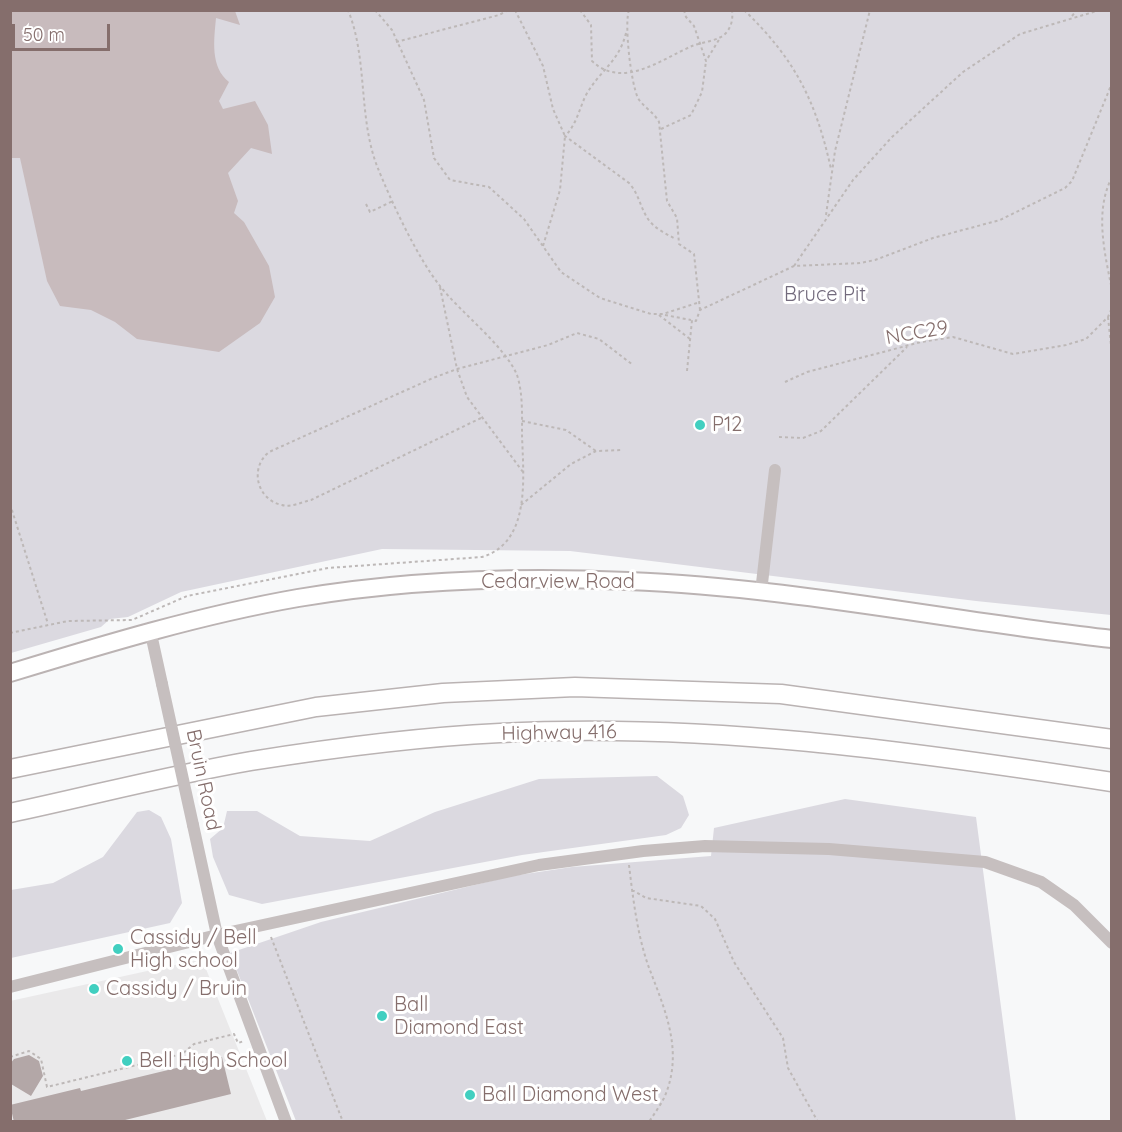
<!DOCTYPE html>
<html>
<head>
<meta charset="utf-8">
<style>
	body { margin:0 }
	#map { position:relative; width:1122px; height:1132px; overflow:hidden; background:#f7f8f9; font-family:Quicksand,sans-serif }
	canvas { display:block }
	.frame { position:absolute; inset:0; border:12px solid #856e6c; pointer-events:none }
	.scale { position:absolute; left:12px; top:24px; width:98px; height:27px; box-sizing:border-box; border:3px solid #856e6c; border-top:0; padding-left:8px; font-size:18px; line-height:21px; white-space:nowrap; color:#856e6c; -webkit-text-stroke:4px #fff; paint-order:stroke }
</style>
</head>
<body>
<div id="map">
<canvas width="1122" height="1132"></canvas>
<div class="frame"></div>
<div class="scale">50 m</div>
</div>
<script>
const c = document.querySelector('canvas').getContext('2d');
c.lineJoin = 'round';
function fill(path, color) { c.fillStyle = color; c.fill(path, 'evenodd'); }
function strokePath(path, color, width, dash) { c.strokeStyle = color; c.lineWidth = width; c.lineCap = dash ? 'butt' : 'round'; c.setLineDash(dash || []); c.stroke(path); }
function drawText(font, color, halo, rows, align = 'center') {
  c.font = font + ' Quicksand,sans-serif'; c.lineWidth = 6; c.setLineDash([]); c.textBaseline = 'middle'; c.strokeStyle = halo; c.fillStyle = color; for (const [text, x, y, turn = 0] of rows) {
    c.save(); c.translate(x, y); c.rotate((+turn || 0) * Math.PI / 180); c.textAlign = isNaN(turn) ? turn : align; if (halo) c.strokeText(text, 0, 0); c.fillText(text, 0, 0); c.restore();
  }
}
const built = new Path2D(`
	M 202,959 L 267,1121 L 11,1121 L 10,1001 Z`);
const green = new Path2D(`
	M 11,11 L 1111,11 L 1111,615 L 976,601 L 570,551 L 382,549 L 181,592 L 128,617 L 110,619 L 101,627 L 11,653 Z
	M 657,776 L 683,796 L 689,815 L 681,828 L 666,835 L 522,855 L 262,904 L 229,895 L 213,857 L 210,839 L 223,828 L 227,811 L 257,811 L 300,836 L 370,841 L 435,812 L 539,779 Z
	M 845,799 L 976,817 L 1016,1121 L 296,1121 L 230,953 L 321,922 L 512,876 L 572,867 L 711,856 L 714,828 Z
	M 149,810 L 161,817 L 171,839 L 182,903 L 170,923 L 11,958 L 11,890 L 53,883 L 103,857 L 137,812 Z`);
const water = new Path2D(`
	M 11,10 L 235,11 L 240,25 L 216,18 C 214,40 210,67 229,82 L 219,101 L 223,109 L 255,101 L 268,125 L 272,154 L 251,148 L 228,173 L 238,201 L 234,213 L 244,222 L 269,266 L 275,297 L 260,323 L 219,352 L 137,339 L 115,322 L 91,310 L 60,306 L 47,281 L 20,158 L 11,158 Z`);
const building = new Path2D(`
	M 29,1055 L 39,1061 L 43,1076 L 31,1096 L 11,1084 L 10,1080 L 10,1064 L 14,1059 Z
	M 222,1057 L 231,1094 L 117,1122 L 14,1122 L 10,1105 L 80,1088 L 81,1091 Z`);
const path = new Path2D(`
	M 375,10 L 392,30 L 424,100 L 434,158 L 450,180 L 489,187 L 524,219 L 561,272 L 600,298 L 651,314 L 663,314 L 700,302
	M 515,10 L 543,66 L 553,109 L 565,136 L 560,190 L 543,246
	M 580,10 L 591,25 L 592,61 C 622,90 662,59 692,46 C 702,42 719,41 726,33 C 732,26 733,18 732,10
	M 629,10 C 624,24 631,84 638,98 C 643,107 654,112 659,122 L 667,201 L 677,218 L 679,244 L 694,254 L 700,310
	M 684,10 L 686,17 L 694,26 L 706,61 L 720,38
	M 744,10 C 795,59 816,101 831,169
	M 1072,16 L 1077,10
	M 626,33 C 619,62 600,70 586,95 C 579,109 577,124 565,136 L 629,183 C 639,194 640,207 648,219 C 654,228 666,234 676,239
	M 396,42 L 499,15 L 508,10
	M 661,129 L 691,115 L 702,92 L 706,61
	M 1112,177 C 1094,212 1105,254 1112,290
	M 366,204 L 370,212 L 393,201
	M 826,215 L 835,151 L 870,10
	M 794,266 L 853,180 L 892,137 L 963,72 L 1020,34 L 1100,10
	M 440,287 L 457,369 L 467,397 L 523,472
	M 659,315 L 690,339
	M 665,315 L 691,320
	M 1108,317 L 1112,355
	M 687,371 L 692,320 L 696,321 L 700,310 L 794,266 L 860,263 L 875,260 L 933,238 L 1000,220 L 1065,188 L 1072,181 L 1112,83
	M 785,382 L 807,372 L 921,342 L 953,337 L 1013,354 L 1066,345 L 1086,339 L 1108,317 L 1112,308
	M 481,418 L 311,500 C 301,502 291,508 282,505 C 257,500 249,468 269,452 L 433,378 L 457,369 L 548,345 L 577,333 L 599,339 L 633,365
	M 522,421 L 566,430 L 596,451
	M 779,437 L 803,438 L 821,431 L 907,347
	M 10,504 L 48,624
	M 521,505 L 571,464 L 596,451 L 622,450
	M 10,633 L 68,621 L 132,620 L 187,596 L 328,568 L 482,557 C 532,542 523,475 522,434 C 522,415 523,393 517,375 C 505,346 460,312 440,286 C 417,257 391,201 377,166 C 358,116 368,59 348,10
	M 629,865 C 633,898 637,933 648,965 C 664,1008 685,1051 664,1098 C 660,1106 654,1114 649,1122
	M 632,890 L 646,898 L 701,906 L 715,919 L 734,962 L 783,1038 L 788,1068 L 818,1122
	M 271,937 L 343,1122
	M 10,1057 L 29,1051 L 41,1059 L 47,1087 L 182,1054 L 194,1044 L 234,1034 L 238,1043 L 244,1041`);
const minor = new Path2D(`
	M 761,592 L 775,470
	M 151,634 L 162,684
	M 193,825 L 217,935 L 286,1122
	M 10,987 L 217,935 L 539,865 L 643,851 L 705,846 L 829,849 L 985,862 L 1041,882 L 1074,905 L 1112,943`);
const major = new Path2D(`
	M 10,673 C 105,644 201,615 298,598 C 405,580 519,576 628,581 C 790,587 950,621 1112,639`);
const highway = new Path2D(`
	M 10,769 L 316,707 L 443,693 L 575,687 L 781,694 L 1112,739
	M 10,813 C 90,796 170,775 251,761 C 333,748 417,737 500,733 C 705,722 910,751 1112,782`);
const minorBridge = new Path2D(`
	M 162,684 L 193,825`);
const markers = [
	[700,425,6,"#41cfc0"],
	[118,949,6,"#41cfc0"],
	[94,989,6,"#41cfc0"],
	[382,1016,6,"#41cfc0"],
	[127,1061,6,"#41cfc0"],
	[470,1095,6,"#41cfc0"]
];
const parkNames = [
	["Bruce Pit",825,295]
];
const streetNames = [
	["NCC29",917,333,-10],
	["Cedarview Road",558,582],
	["Highway 416",559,733,-1],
	["Bruin Road",203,780,78]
];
const poiNames = [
	["P12",712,425],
	["Cassidy / Bell",130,938],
	["High school",130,961],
	["Cassidy / Bruin",106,989],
	["Ball",394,1005],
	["Diamond East",394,1028],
	["Bell High School",139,1061],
	["Ball Diamond West",482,1095]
];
fill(built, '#eae9ea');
fill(green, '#dbd9e0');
fill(water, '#c8bbbd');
fill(building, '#b3a7a7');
strokePath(major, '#bbb3b3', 20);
strokePath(highway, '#bab3b3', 21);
strokePath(path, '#bdb8b7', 2, [3, 3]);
strokePath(minor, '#c6bfbf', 12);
strokePath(major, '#fff', 16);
strokePath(highway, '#fff', 18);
strokePath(minorBridge, '#c6bfbf', 12);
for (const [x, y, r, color] of markers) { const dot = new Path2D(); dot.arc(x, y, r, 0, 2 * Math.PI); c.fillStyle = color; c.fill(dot); strokePath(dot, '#fff', 2); }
drawText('20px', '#726a7c', '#fff', parkNames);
drawText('20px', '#856e6c', '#fff', streetNames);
drawText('20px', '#856e6c', '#fff', poiNames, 'left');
</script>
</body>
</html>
